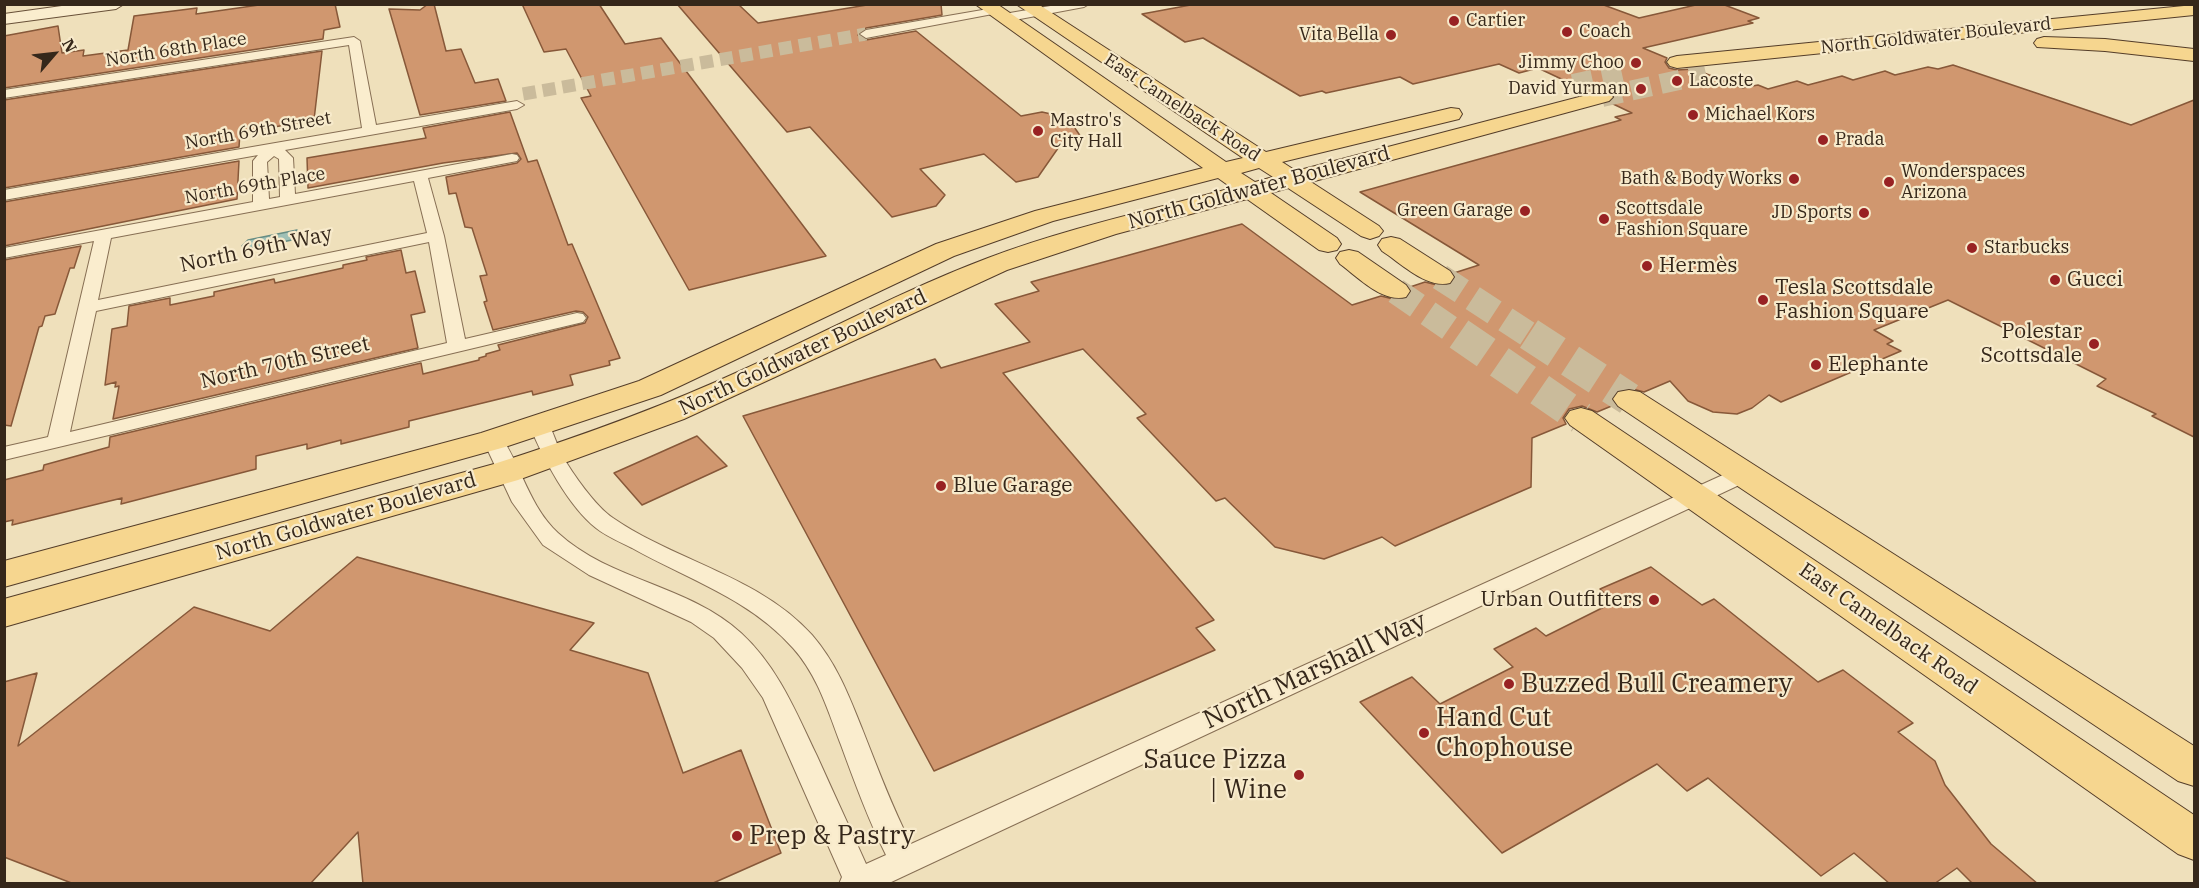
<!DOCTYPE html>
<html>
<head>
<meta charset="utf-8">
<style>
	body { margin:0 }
	#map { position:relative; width:2199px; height:888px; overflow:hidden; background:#efe0bb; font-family:"IBM Plex Serif",serif }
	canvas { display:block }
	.frame { position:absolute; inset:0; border:6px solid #35271a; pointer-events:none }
	.north { position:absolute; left:24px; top:24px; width:60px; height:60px; -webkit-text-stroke:4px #f7eacb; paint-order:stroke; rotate:62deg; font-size:16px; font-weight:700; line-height:24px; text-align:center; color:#35271a }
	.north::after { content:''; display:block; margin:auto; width:21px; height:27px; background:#35271a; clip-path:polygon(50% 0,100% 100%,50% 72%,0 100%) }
</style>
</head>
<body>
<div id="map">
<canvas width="2199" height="888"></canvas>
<div class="frame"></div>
<div class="north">N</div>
</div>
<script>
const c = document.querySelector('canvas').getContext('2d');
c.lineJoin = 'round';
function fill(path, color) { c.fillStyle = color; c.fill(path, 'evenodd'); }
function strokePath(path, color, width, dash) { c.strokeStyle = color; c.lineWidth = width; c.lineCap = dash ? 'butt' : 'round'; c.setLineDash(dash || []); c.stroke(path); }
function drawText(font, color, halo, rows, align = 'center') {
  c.font = font + ' "IBM Plex Serif",serif'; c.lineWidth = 4.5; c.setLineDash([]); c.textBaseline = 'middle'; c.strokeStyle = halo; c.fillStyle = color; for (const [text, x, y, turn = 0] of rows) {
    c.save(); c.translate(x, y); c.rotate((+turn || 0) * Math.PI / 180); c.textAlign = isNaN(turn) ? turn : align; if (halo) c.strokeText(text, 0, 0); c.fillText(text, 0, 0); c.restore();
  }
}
const water = new Path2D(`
	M 297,230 L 297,239 L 247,249 L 247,246 L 242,246 L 248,240 Z`);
const building = new Path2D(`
	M 266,4 L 335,4 L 340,27 L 324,30 L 323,39 L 4,88 L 4,36 L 58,26 L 62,53 L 84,50 L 83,56 L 128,50 L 134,16 L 197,8 L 196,14 Z
	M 428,4 L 434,4 L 446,51 L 461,49 L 475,83 L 498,79 L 506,101 L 420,115 L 389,9 L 420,10 Z
	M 522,4 L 599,4 L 625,44 L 661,38 L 826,256 L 689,290 L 581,98 L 591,96 L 566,49 L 544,52 Z
	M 677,4 L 738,4 L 758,23 L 873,4 L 941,4 L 942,15 L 866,28 L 858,35 L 866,40 L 916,31 L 1021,116 L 1042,112 L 1051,114 L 1055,118 L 1070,121 L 1081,137 L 1063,141 L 1038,177 L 1016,182 L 984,154 L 920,169 L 945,195 L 936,206 L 892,217 L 810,127 L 787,132 Z
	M 1196,4 L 1601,4 L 1639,18 L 1700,4 L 1722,4 L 1759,18 L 1748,21 L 1753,23 L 1643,48 L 1667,58 L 1665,62 L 1669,68 L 1677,70 L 1694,69 L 1742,88 L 1758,85 L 1768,89 L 1797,81 L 1808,85 L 1842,76 L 1853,80 L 1885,71 L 1895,75 L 1928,67 L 1938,69 L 1953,65 L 2131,125 L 2194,100 L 2194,437 L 2152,416 L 2156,414 L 2097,386 L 2106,379 L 1948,300 L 1874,330 L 1893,341 L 1887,344 L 1901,351 L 1781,402 L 1769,395 L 1752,408 L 1737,414 L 1713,412 L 1688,401 L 1670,381 L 1644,392 L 1629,388 L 1618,390 L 1611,399 L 1614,405 L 1597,412 L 1582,406 L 1569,409 L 1563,418 L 1566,424 L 1532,438 L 1531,487 L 1395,546 L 1382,537 L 1324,559 L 1275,547 L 1225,498 L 1216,501 L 1137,418 L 1146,414 L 1083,349 L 1003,373 L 1214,620 L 1196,628 L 1215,650 L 934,771 L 743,416 L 935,359 L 941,368 L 1030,342 L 995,304 L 1039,291 L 1031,282 L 1242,224 L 1352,305 L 1381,296 L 1397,300 L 1406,299 L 1412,292 L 1410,287 L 1425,282 L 1441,286 L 1450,285 L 1456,278 L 1454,273 L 1479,265 L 1360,192 L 1621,120 L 1615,117 L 1632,113 L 1611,103 L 1615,97 L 1610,91 L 1601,89 L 1589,92 L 1538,68 L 1519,73 L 1499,64 L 1413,84 L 1400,77 L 1326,93 L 1322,91 L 1300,96 L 1203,38 L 1185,42 L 1142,14 Z
	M 322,51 L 314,120 L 240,133 L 239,147 L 4,188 L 4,100 Z
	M 510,112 L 528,162 L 537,160 L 568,245 L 572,244 L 620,358 L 609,361 L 610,365 L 570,375 L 573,385 L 533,395 L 532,391 L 409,421 L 409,427 L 341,444 L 341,440 L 307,449 L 307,444 L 256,456 L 256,469 L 121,504 L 122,498 L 12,525 L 13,520 L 4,522 L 4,480 L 43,470 L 44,465 L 109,447 L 110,437 L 421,363 L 423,374 L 479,360 L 479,358 L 486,356 L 486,354 L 500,350 L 498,345 L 585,323 L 588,317 L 583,312 L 576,311 L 493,330 L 484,302 L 487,301 L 480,276 L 487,275 L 472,228 L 465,227 L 456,193 L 449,194 L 446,177 L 517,163 L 521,159 L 517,153 L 443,163 L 308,188 L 307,158 L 426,138 L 423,128 Z
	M 239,161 L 237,199 L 4,246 L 4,202 Z
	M 81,246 L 74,268 L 70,268 L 55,314 L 45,316 L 42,326 L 39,327 L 11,426 L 4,425 L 4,260 Z
	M 401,250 L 406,273 L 415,271 L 425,312 L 411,315 L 418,348 L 113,419 L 119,386 L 115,387 L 116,382 L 105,385 L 112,329 L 127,326 L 129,306 L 170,298 L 170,305 L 214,296 L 214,292 L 274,279 L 275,283 L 343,268 L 343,265 L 367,260 L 366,257 Z
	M 697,436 L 727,466 L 642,505 L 614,473 Z
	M 357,557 L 594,623 L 570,650 L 648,673 L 683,773 L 741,750 L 781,853 L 711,884 L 363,884 L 358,832 L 310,884 L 74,884 L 4,857 L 4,682 L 37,673 L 18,746 L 194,607 L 270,631 Z
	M 1651,567 L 1702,605 L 1714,599 L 1818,682 L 1843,670 L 1913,723 L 1898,732 L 1935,761 L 1945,785 L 1991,844 L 2038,884 L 1973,884 L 1957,868 L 1934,884 L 1890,884 L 1854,853 L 1821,876 L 1708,778 L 1687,791 L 1657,764 L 1502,853 L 1360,702 L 1412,677 L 1440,704 L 1513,667 L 1494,649 L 1536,628 L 1546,636 L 1614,602 L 1600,589 Z`);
const streetTunnel = new Path2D(`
	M 523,94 L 866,34`);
const primaryTunnelFar2 = new Path2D(`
	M 1573,84 L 1628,72
	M 1602,97 L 1706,74`);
const primaryTunnelFar1 = new Path2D(`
	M 1440,277 L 1531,336
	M 1396,291 L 1461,336`);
const primaryTunnel = new Path2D(`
	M 1459,334 L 1581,418
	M 1529,334 L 1629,399`);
const street = new Path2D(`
	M 1062,4 L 1089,4 L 1084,7 L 1004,22 L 998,18 L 1004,14 Z
	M 994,8 L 998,9 L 998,13 L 866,38 L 860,34 L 866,30 Z
	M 354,37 L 360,41 L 376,125 L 517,101 L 524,105 L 517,109 L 285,150 L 293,158 L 295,194 L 512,154 L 517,155 L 519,158 L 517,161 L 428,178 L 444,236 L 465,339 L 577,313 L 583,314 L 586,318 L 583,322 L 4,460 L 4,447 L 48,437 L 94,241 L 4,258 L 4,248 L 253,202 L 253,161 L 258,155 L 4,200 L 4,190 L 362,128 L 349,45 L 4,98 L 4,90 ZM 274,156 L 279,159 L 280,197 L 269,199 L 267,162 ZM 414,181 L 427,233 L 98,300 L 111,238 ZM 429,242 L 447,343 L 70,432 L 96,311 Z
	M 540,420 L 547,422 C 554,432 556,444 562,455 C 572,473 596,507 613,518 C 677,562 759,576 812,635 C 837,664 849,696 863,731 C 878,769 892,807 911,844 L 1736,469 L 1744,467 L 1752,469 L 1755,474 L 1752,479 L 887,884 L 839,884 L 842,877 L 763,698 L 742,668 L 714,638 L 691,622 L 589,575 L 543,545 L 512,502 L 483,440 L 486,435 L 493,434 L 500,435 C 522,467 529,506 558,533 C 610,581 689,585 741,633 C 778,667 796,712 817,756 C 833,792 850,828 866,864 L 886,855 C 868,819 855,783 841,745 C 828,711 818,676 793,648 C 750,599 687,579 632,548 C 620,542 606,536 596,528 C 569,507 542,457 530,426 L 533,422 Z`);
const secondary = new Path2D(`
	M 76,4 L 124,4 L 116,9 L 4,24 L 4,14 Z`);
const primary = new Path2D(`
	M 975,4 L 997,4 L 1226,162 L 1243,158 L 1016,4 L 1038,4 L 1266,152 L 1451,108 L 1459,109 L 1462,114 L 1459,119 L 1282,162 L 1296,171 L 1602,91 L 1609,93 L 1613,97 L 1609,101 L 1311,182 L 1379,226 L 1383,231 L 1379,236 L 1370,239 L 1361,236 L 1288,188 L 1271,193 L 1337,238 L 1341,244 L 1337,250 L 1328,252 L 1319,250 L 1247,199 L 1116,234 L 1007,270 L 684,419 L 518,480 L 4,627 L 4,599 L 494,464 C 578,437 660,408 740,371 C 822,334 903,290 988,258 C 1067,228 1151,210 1232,188 L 1218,178 L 1053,221 L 954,256 L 661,395 L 505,447 L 4,587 L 4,561 L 481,433 L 639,381 L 936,244 L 1035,211 L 1203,168 ZM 1259,168 L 1273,177 L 1255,182 L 1241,173 Z
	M 2194,5 L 2194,15 L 1677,68 L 1670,66 L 1667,62 L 1670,58 L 1677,56 Z
	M 2044,37 L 2105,39 L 2194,49 L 2194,61 L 2105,51 L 2037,47 L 2034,43 L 2037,39 Z
	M 1391,237 L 1400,239 L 1450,271 L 1454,277 L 1450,283 C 1426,289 1401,263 1382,251 L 1378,245 L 1382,239 Z
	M 1349,250 L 1358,252 L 1406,285 L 1410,291 L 1406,297 C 1382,303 1358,277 1340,264 L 1336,258 L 1340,252 Z
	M 1629,390 L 1640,392 L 2194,746 L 2194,786 L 2178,781 L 1618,406 L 1613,399 L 1618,392 Z
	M 1581,408 L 1592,411 L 2194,815 L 2194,860 L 2178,854 L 1570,425 L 1565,418 L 1570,411 Z`);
const markers = [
	[1454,21,6,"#982223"],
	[1567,32,6,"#982223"],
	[1391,35,6,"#982223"],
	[1636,63,6,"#982223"],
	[1677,81,6,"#982223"],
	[1641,89,6,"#982223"],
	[1693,115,6,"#982223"],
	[1038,131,6,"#982223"],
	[1823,140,6,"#982223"],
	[1794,179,6,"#982223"],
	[1889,182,6,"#982223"],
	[1525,211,6,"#982223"],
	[1864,213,6,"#982223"],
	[1604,219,6,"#982223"],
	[1972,248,6,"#982223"],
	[1647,266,6,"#982223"],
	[2055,280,6,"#982223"],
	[1763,300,6,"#982223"],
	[2094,344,6,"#982223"],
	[1816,365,6,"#982223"],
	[941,486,6,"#982223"],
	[1654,600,6,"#982223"],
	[1509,684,6,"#982223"],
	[1424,733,6,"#982223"],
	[1299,775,6,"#982223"],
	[737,836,6,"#982223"]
];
const farPoinames = [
	["Cartier",1466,21],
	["Coach",1579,32],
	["Vita Bella",1379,35,"right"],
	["Jimmy Choo",1624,63,"right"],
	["Lacoste",1689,81],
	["David Yurman",1629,89,"right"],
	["Michael Kors",1705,115],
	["Mastro's",1050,121],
	["City Hall",1050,142],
	["Prada",1835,140],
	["Wonderspaces",1901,172],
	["Arizona",1901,193],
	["Bath & Body Works",1782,179,"right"],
	["Scottsdale",1616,209],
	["Fashion Square",1616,230],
	["Green Garage",1513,211,"right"],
	["JD Sports",1852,213,"right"],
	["Starbucks",1984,248]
];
const farStreetnames = [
	["North Goldwater Boulevard",1936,36,-6],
	["North 68th Place",176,50,-9],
	["East Camelback Road",1182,108,33],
	["North 69th Street",258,131,-10],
	["North 69th Place",255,186,-10]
];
const streetNames = [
	["North Goldwater Boulevard",1259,188,-15],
	["North 69th Way",256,250,-12],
	["North Goldwater Boulevard",803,353,-25],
	["North 70th Street",285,363,-13],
	["North Goldwater Boulevard",346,517,-16],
	["East Camelback Road",1888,629,35]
];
const poiNames = [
	["Hermès",1659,266],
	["Gucci",2067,280],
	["Tesla Scottsdale",1775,288],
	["Fashion Square",1775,312],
	["Polestar",2082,332,"right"],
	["Scottsdale",2082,356,"right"],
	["Elephante",1828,365],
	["Blue Garage",953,486],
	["Urban Outfitters",1642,600,"right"]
];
const nearStreetnames = [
	["North Marshall Way",1315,671,-25]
];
const nearPoinames = [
	["Buzzed Bull Creamery",1521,684],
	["Hand Cut",1436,718],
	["Chophouse",1436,748],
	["Sauce Pizza",1287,760,"right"],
	["| Wine",1287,790,"right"],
	["Prep & Pastry",749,836]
];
fill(water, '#9fc0b6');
strokePath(water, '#678d84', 1.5);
fill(building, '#d0976f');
strokePath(building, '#875839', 1.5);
strokePath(streetTunnel, '#cabb9b', 13, [13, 7]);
strokePath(primaryTunnelFar2, '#cabb9b', 20, [20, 10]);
strokePath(primaryTunnelFar1, '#cabb9b', 26, [26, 13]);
strokePath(primaryTunnel, '#cabb9b', 33, [33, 16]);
strokePath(street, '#876f54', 2);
strokePath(secondary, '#685038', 2);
strokePath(primary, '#543d29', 2);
fill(street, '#faedce');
fill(secondary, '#faedce');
fill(primary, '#f6d68f');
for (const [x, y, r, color] of markers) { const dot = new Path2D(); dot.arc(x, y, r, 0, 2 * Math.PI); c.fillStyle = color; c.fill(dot); strokePath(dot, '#f7eacb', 2); }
drawText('18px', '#35271a', '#f7eacb', farPoinames, 'left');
drawText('18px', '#35271a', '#f7eacb', farStreetnames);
drawText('21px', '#35271a', '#f7eacb', streetNames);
drawText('21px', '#35271a', '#f7eacb', poiNames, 'left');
drawText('26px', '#35271a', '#f7eacb', nearStreetnames);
drawText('26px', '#35271a', '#f7eacb', nearPoinames, 'left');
</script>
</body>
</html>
